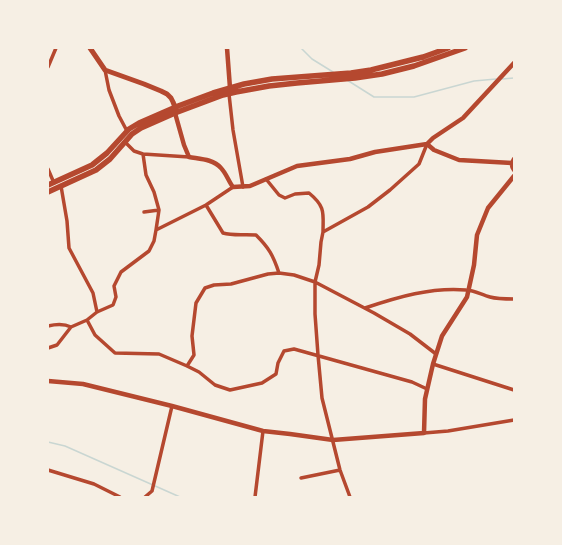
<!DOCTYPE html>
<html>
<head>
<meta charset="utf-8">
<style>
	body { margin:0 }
	#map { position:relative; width:562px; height:545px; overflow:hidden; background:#f6efe4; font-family:Jost,sans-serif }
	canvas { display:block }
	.frame { position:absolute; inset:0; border:49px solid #f6efe4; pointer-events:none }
</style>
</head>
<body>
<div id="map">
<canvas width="562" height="545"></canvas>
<div class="frame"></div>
</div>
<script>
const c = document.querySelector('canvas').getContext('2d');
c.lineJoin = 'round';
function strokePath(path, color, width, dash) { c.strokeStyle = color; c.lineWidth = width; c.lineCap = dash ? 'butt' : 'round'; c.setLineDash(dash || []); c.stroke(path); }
const stream = new Path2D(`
	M 301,48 L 312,59 L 333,72
	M 502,79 L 514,78
	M 347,80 L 374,97 L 414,97 L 474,81 L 496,79
	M 48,442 L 65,446 L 180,497`);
const minor = new Path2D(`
	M 48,67 L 56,48
	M 105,70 L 109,90 L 119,116 L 127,131
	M 229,94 L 233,130 L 243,187
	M 125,142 L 134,151 L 143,154 L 189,157
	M 143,154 L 146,175 L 154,192 L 159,210
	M 48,169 L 54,183
	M 266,179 L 279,195 L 285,198 L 295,194 L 309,193 C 326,207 323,213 323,232
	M 61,186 L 67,221 L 69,248 L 93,293 L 97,312
	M 206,205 L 223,233 C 233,236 244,234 256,235 C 269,248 273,255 279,273
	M 144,212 L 159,210 L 156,230
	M 365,308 C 398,297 431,287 466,290 C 474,290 482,295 490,297 C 497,299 506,299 514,299
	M 87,320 L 95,335 L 115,353 L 159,354 L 187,366 L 199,372 L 215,385 L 230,390 L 262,383 L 276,374 L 278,363 L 284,351 L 294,349 L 412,382 L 427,389
	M 48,326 C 56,324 63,323 71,327
	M 48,348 L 57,345 L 71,327 L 87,320 L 97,312 L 113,305 L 116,297 L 114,286 L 121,272 L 149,251 L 154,241 L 156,230 L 206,205 L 233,187
	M 433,364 L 514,390
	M 187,366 L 194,355 L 192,336 L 196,303 L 205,288 L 214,285 L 231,284 L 268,274 L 279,273 L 294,275 L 315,282 L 374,313 L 410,334 L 436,354
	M 424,433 L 448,431 L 514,420
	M 48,470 L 94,484 L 120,497
	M 301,478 L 340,470
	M 145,497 L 152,491 L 172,406
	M 255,497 L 263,431
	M 350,497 L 340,470 L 322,398 L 318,355 L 315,314 L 315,282 L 319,265 L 321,242 L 323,232 L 368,207 L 390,190 L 419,164 L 427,144`);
const tertiary = new Path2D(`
	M 227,48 L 230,88
	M 175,113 L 184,145 L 189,157 C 200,159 213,159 221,168 C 226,173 229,182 233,187 L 250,186 L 297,166 L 350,159 L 375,152 L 427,144 L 433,138 L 463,118 L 514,63
	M 427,144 L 434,150 L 459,160 L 512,163
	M 514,159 C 512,162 511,166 514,170
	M 48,381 L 83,384 L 172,406 L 263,431 L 290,434 L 333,440 L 424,433 L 425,399 L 433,364 L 442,336 L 467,297 L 474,265 L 477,235 L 488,208 L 514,176`);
const secondary = new Path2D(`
	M 90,48 L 105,70 L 144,84 L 161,91 L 167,94 L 171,98 L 173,102 L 175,107`);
const primary = new Path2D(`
	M 48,185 L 92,165 L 107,153 L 129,129 L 139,123 L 178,106 L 213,93 L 244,84 L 272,79 L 351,73 L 371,70 L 423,57 L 448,48
	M 48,192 L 96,170 L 110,159 L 132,134 L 141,128 L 175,113 L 223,95 L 236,92 L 269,86 L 297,83 L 355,78 L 382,74 L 414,66 L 465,48`);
strokePath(stream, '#c9d6d2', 1.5);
strokePath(minor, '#b5482f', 3.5);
strokePath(tertiary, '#b5482f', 4.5);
strokePath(secondary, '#b5482f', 5);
strokePath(primary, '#b5482f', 5.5);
</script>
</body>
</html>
